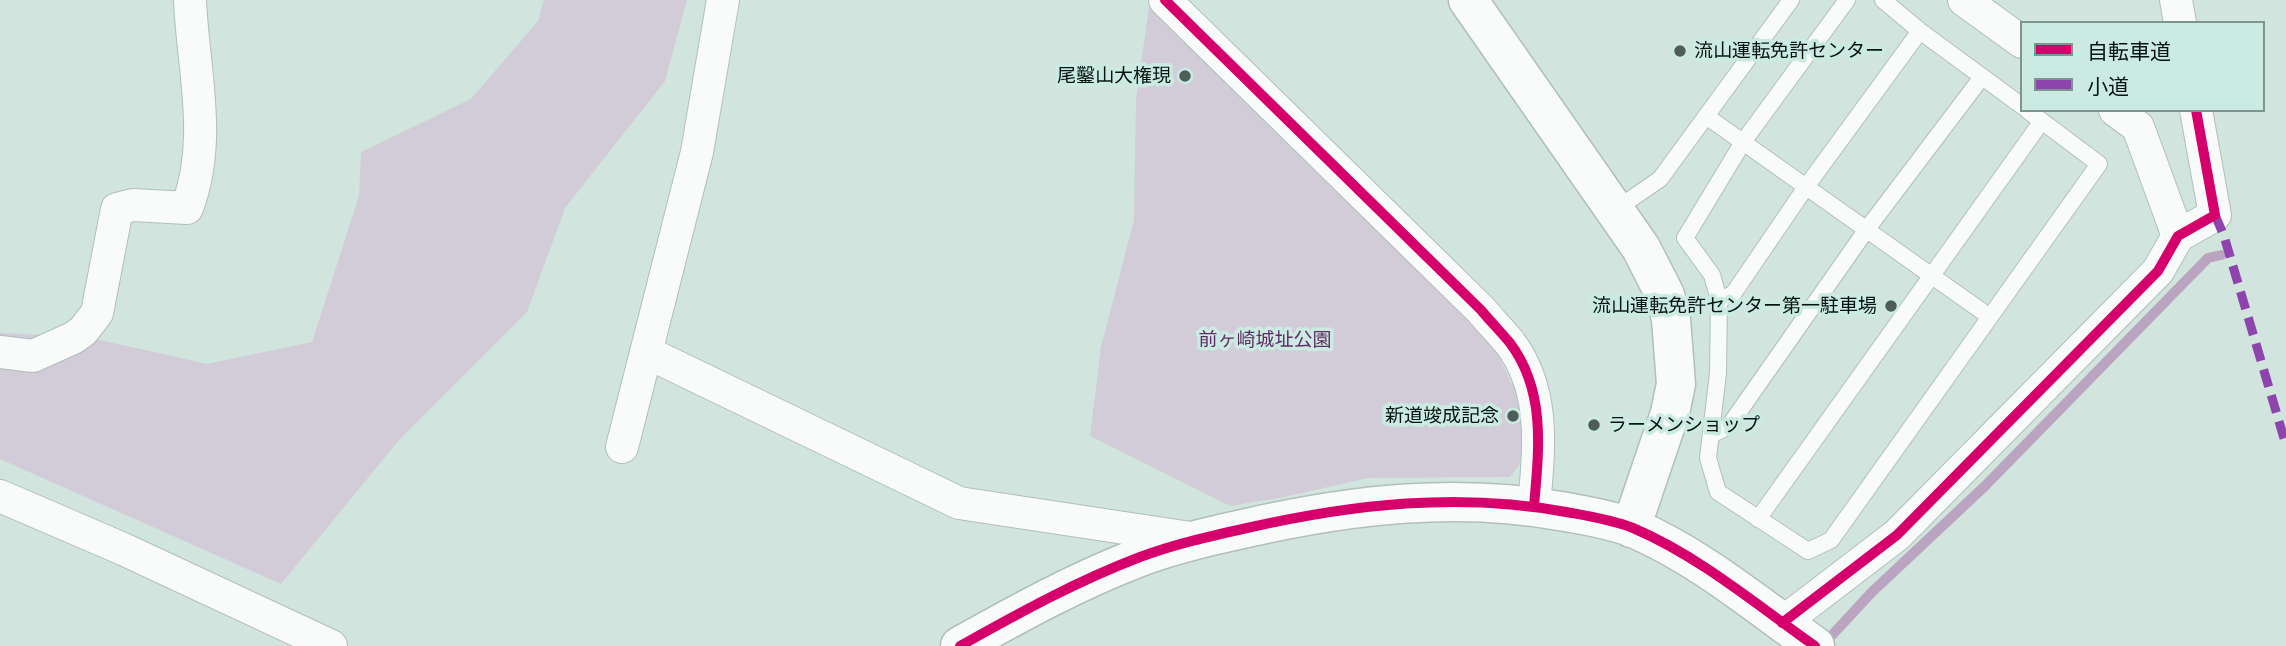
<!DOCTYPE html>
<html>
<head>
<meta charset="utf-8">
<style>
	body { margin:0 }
	#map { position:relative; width:2286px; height:646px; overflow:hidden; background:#d2e4de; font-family:"Golos Text","Noto Sans JP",sans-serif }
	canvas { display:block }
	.legend { position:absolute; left:2020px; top:21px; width:245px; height:91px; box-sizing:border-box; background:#cbebe2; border:2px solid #7d958e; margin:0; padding:9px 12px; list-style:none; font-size:21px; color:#081411 }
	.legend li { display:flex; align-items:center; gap:14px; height:35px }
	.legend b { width:35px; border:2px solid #7d958e }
</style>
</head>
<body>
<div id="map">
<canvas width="2286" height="646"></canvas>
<ul class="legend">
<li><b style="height:9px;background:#d6006c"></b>自転車道</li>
<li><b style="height:9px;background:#8e44ad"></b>小道</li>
</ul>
</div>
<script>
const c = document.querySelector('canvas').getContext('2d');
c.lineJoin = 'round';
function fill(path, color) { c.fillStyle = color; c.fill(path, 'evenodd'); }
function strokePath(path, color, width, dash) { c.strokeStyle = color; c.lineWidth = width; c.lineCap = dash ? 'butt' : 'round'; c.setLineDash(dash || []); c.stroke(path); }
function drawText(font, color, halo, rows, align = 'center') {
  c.font = font + ' "Golos Text","Noto Sans JP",sans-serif'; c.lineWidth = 7; c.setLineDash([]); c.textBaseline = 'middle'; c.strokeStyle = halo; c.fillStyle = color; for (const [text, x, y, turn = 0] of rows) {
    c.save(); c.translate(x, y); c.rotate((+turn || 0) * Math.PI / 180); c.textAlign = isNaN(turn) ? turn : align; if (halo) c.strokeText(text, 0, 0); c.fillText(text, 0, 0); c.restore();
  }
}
const green = new Path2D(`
	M 544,0 L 687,0 L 665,81 L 565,208 L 527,312 L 399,440 L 281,584 L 0,459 L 0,333 L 87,337 L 207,364 L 312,342 L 359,196 L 361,152 L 471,99 L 538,21 Z
	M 1150,1 L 1289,146 L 1453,300 L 1497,353 L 1529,419 L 1519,465 L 1510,477 L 1368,478 L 1284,497 L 1230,506 L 1090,436 L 1101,347 L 1134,220 L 1136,98 Z`);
const stream = new Path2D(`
	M 1822,646 L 1872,592 L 1985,486 L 2208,258 L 2221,255`);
const lane = new Path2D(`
	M 1847,0 L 1743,142 L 1685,238 L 1712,275 L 1719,300 L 1718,373 L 1708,458 L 1718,492 L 1808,551 L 1831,540 L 2099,164 L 2027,110
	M 1883,0 L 1920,31 L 2022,106
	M 1706,116 L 1990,317
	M 1615,210 L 1660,179 L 1791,0
	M 1719,300 L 1733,294 L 1806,187 L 1920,31
	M 1711,435 L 1729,426 L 1867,229 L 1982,77
	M 1758,519 L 2042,121`);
const street = new Path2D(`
	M 1165,0 L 1481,310 C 1490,321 1501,332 1510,343 C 1546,391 1539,449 1534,506
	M 1964,0 L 2022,42
	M 2176,0 L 2180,23
	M 2115,110 L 2138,127 L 2178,236
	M 0,352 L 33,356 L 73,338 L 83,331 L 97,313 L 117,209 L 133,205 L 187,208 C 213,139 193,71 190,0
	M 646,352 L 959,503 L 1197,539
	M 622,447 L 697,152 L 723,0
	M 0,496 L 123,549 L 331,646
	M 1782,623 L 1897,535 L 2158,271 L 2178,236 L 2215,215 L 2196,110`);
const secondary = new Path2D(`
	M 1468,0 L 1641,248 L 1665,295 L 1671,319 L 1676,384 L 1670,413 L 1631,528
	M 960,646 C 1019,613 1077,581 1140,557 C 1175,544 1211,536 1247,528 C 1353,504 1459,492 1566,512 C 1588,516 1613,520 1633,528 C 1699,556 1757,605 1815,646`);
const quiet = new Path2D(`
	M 2215,215 L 2224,236 L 2286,445`);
const cycleway = new Path2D(`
	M 1165,0 L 1481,310 C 1490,321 1501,332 1510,343 C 1546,391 1539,449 1534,506
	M 1782,623 L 1897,535 L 2158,271 L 2178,236 L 2215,215 L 2196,110
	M 960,646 C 1019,613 1077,581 1140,557 C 1175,544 1211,536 1247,528 C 1353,504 1459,492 1566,512 C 1588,516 1613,520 1633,528 C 1699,556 1757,605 1815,646`);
const markers = [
	[1680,51,7,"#4f5d59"],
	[1185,76,7,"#4f5d59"],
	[1891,306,7,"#4f5d59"],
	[1513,416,7,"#4f5d59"],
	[1594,425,7,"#4f5d59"]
];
const poiNames = [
	["流山運転免許センター",1694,51,"left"],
	["尾鑿山大権現",1171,76],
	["流山運転免許センター第一駐車場",1877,306],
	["新道竣成記念",1499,416],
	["ラーメンショップ",1608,425,"left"]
];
const parkNames = [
	["前ヶ崎城址公園",1265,340]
];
fill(green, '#d1ccd8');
strokePath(stream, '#baa4bf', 10);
strokePath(lane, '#b1bfbb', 18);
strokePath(street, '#b1bfbb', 34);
strokePath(secondary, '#b1bfbb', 41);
strokePath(lane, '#f8fbfa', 16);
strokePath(street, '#f8fbfa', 32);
strokePath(secondary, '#f8fbfa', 38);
strokePath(quiet, '#8e44ad', 9, [18, 9]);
strokePath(cycleway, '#d6006c', 10);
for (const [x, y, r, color] of markers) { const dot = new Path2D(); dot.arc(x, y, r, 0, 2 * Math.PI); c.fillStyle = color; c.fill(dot); strokePath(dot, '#cbebe2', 2.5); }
drawText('19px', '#081411', '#cbebe2', poiNames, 'right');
drawText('19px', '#602e64', '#cbebe2', parkNames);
</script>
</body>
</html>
